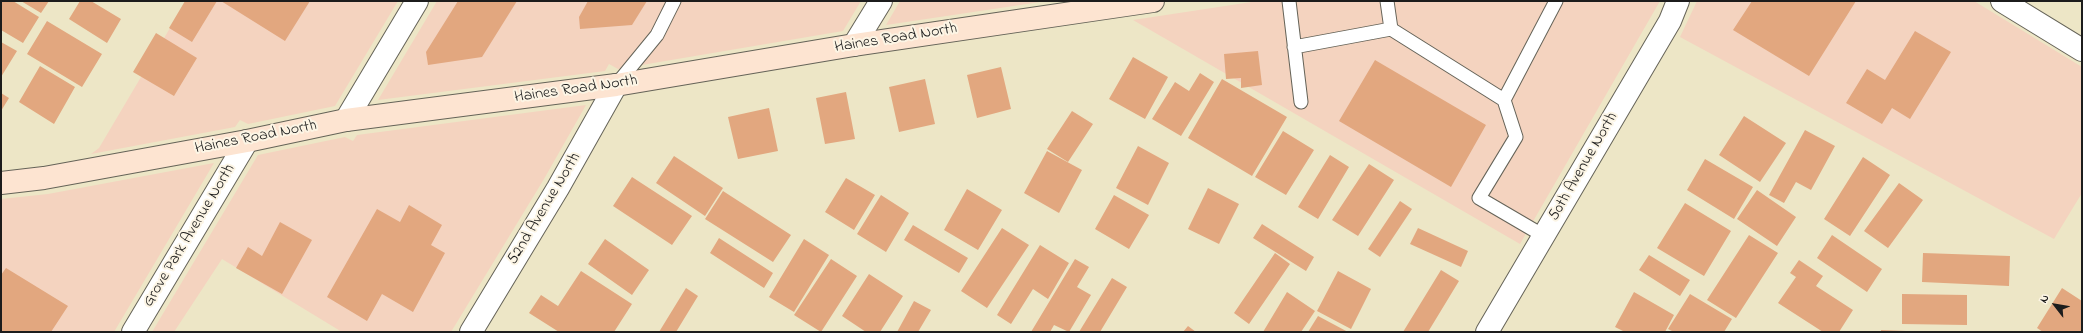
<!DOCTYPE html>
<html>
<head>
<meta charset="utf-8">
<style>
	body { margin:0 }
	#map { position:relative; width:2083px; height:333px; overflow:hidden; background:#ede6c6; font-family:"Indie Flower",sans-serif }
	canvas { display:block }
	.frame { position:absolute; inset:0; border:2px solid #1c1c1c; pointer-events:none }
	.north { position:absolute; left:2035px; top:285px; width:40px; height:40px; -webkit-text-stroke:3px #fcf5e5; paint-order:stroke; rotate:301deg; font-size:11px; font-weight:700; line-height:16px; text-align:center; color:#1c1c1c }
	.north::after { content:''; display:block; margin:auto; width:14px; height:18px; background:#1c1c1c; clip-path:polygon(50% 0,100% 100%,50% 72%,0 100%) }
</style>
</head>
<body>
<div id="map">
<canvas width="2083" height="333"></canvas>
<div class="frame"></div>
<div class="north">N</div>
</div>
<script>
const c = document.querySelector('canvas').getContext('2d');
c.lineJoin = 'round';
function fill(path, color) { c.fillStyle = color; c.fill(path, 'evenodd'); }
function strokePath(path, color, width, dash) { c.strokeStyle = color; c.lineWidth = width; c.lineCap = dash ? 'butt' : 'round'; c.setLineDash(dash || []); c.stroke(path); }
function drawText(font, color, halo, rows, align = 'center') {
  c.font = font + ' "Indie Flower",sans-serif'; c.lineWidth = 4; c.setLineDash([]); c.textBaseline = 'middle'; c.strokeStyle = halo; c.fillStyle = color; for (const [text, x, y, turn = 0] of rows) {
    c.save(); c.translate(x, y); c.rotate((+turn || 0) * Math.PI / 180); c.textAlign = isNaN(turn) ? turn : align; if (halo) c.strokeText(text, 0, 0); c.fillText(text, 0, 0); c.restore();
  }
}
const built = new Path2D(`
	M 186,1 L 398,1 L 335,106 L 248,124 L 240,120 L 235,127 L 91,154 L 99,148 Z
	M 437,1 L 861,1 L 843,31 L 618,69 L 609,64 L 605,71 L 378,100 Z
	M 900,1 L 1047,1 L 886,25 Z
	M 1258,1 L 1660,1 L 1520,244 L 1133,20 Z
	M 1697,1 L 1974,1 L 2082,67 L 2082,193 L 2054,239 L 1680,37 Z
	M 586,105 L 544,179 L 451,332 L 342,332 L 222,259 L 174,332 L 152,332 L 258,155 L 345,137 L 353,141 L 357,135 Z
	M 214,163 L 114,332 L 1,332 L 1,199 L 48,194 Z`);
const building = new Path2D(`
	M 1,1 L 13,1 L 39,17 L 23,43 L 1,30 Z
	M 21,1 L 49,1 L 41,13 Z
	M 80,1 L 91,1 L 121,19 L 107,43 L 69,19 Z
	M 185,1 L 217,1 L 192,42 L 169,28 Z
	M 221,1 L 310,1 L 285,41 Z
	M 458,1 L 517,1 L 482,57 L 428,65 L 426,52 Z
	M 588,1 L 647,1 L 632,25 L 580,29 L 579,17 Z
	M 1752,1 L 1856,1 L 1809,76 L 1733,30 Z
	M 47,21 L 102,54 L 82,87 L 27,54 Z
	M 1915,31 L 1951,52 L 1910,119 L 1892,108 L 1882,124 L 1846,103 L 1867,69 L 1885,80 Z
	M 156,33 L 197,58 L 174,96 L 133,72 Z
	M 1,42 L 17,51 L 1,77 Z
	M 1258,51 L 1262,85 L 1241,88 L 1241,78 L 1226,79 L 1224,54 Z
	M 1133,57 L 1168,77 L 1145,119 L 1109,99 Z
	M 1375,60 L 1486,125 L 1451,187 L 1339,121 Z
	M 40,66 L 75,87 L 54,124 L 19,102 Z
	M 1001,67 L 1011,109 L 977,118 L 967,75 Z
	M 1200,73 L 1214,82 L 1181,136 L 1152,119 L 1175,82 L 1189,91 Z
	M 925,79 L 935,124 L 899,132 L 889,87 Z
	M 1222,79 L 1287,117 L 1252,176 L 1188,138 Z
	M 846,92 L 855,139 L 825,144 L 816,98 Z
	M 1,93 L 9,98 L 1,111 Z
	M 769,108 L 778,151 L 738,159 L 728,117 Z
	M 1072,111 L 1093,124 L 1068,162 L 1047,149 Z
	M 1744,116 L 1786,143 L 1760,182 L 1719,155 Z
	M 1805,130 L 1835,146 L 1811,190 L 1796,182 L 1784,203 L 1769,195 Z
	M 1283,131 L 1314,150 L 1286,195 L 1255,177 Z
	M 1138,146 L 1169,163 L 1148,205 L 1116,188 Z
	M 1047,151 L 1082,170 L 1059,213 L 1024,193 Z
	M 1330,155 L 1349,167 L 1318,219 L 1298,207 Z
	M 674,156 L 723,188 L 705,216 L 656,183 Z
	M 1863,157 L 1890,175 L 1850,236 L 1824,219 Z
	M 1705,159 L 1753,187 L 1734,219 L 1687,190 Z
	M 1369,164 L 1394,180 L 1358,236 L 1332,220 Z
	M 632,177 L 692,216 L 672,245 L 613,206 Z
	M 846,178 L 875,195 L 854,230 L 825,212 Z
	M 1899,183 L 1923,200 L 1888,248 L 1864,231 Z
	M 1208,188 L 1239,204 L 1219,244 L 1188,229 Z
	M 967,189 L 1002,210 L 978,250 L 944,230 Z
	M 1757,190 L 1796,217 L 1777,246 L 1737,219 Z
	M 723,191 L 791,235 L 773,262 L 705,219 Z
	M 881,195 L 909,213 L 886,252 L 857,234 Z
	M 1114,195 L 1149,215 L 1129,249 L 1095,229 Z
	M 1400,201 L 1412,209 L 1380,257 L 1368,249 Z
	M 1685,203 L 1731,231 L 1704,276 L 1657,248 Z
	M 409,205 L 442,225 L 431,245 L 445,253 L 413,312 L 382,294 L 367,321 L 327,297 L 377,209 L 400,222 Z
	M 280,222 L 312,240 L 282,294 L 236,268 L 248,247 L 262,256 Z
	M 1262,224 L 1314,257 L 1306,271 L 1253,238 Z
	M 913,225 L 968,258 L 959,273 L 904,240 Z
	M 1002,228 L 1029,245 L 987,308 L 961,291 Z
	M 1418,228 L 1468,251 L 1461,267 L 1410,244 Z
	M 1749,235 L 1778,253 L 1736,318 L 1707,300 Z
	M 1832,235 L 1882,269 L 1867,292 L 1817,258 Z
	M 719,238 L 773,273 L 764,288 L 710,253 Z
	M 605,239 L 649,270 L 632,295 L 588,264 Z
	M 804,239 L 829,255 L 794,312 L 769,297 Z
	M 1040,245 L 1069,263 L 1048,299 L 1033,289 L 1011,324 L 997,315 Z
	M 1275,253 L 1290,264 L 1249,324 L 1234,313 Z
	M 1923,253 L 2010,256 L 2009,286 L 1922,282 Z
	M 1649,255 L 1690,280 L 1680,296 L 1639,270 Z
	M 831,259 L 857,276 L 821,332 L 794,315 Z
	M 1075,259 L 1089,267 L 1077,287 L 1091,295 L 1069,332 L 1054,325 L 1050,332 L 1031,332 Z
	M 1799,260 L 1823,276 L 1816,286 L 1853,310 L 1839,332 L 1823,332 L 1778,303 L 1796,277 L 1790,273 Z
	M 6,268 L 68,306 L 51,332 L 1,332 L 1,275 Z
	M 1441,270 L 1459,281 L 1428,332 L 1403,332 Z
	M 581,271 L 632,304 L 614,332 L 559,332 L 529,313 L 541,295 L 558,306 Z
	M 1338,271 L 1371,289 L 1351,329 L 1317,311 Z
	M 869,274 L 903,296 L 880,332 L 866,332 L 842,316 Z
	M 1112,278 L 1127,287 L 1100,332 L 1079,332 Z
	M 686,288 L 698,296 L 676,332 L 659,332 Z
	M 2062,288 L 2082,301 L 2082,332 L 2043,332 L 2037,328 Z
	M 1287,292 L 1315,311 L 1301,332 L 1263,332 Z
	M 1634,292 L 1674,315 L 1665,332 L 1625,332 L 1615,327 Z
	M 1690,294 L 1732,319 L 1724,332 L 1674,332 L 1668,329 Z
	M 1902,294 L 1967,295 L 1967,325 L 1902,324 Z
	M 914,301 L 931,310 L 918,332 L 897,332 Z
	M 1318,316 L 1348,332 L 1308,332 Z
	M 1188,326 L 1196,332 L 1183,332 Z
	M 1881,330 L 1906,331 L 1906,332 L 1881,332 Z`);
const lane = new Path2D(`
	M 1289,1 L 1301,102
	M 1387,1 L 1391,29 L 1504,100 L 1556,1
	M 1294,47 L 1391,29
	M 616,85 L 657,35 L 674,1
	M 1504,100 L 1516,137 L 1479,198 L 1544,236`);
const street = new Path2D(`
	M 2002,1 L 2082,50
	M 854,45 L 881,1
	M 346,120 L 417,1
	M 133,332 L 247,141
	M 471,332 L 558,188 L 616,85
	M 1487,332 L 1670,21 L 1678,1`);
const secondary = new Path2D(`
	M 1,183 L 44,178 L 247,141 L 346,120 L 616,85 L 854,45 L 1153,1`);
const streetNames = [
	["Haines Road North",896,39,-9],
	["Haines Road North",576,90,-8],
	["Haines Road North",256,138,-11],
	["50th Avenue North",1584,167,-60],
	["52nd Avenue North",545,209,-59],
	["Grove Park Avenue North",190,236,-59]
];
fill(built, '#f4d3bf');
fill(building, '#e2a77f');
strokePath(lane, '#656358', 15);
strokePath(street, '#656358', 24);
strokePath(secondary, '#656358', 24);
strokePath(lane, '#fff', 13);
strokePath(street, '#fff', 22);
strokePath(secondary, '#fde4d1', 22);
drawText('16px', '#1c1c1c', '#fcf5e5', streetNames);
</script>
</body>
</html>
